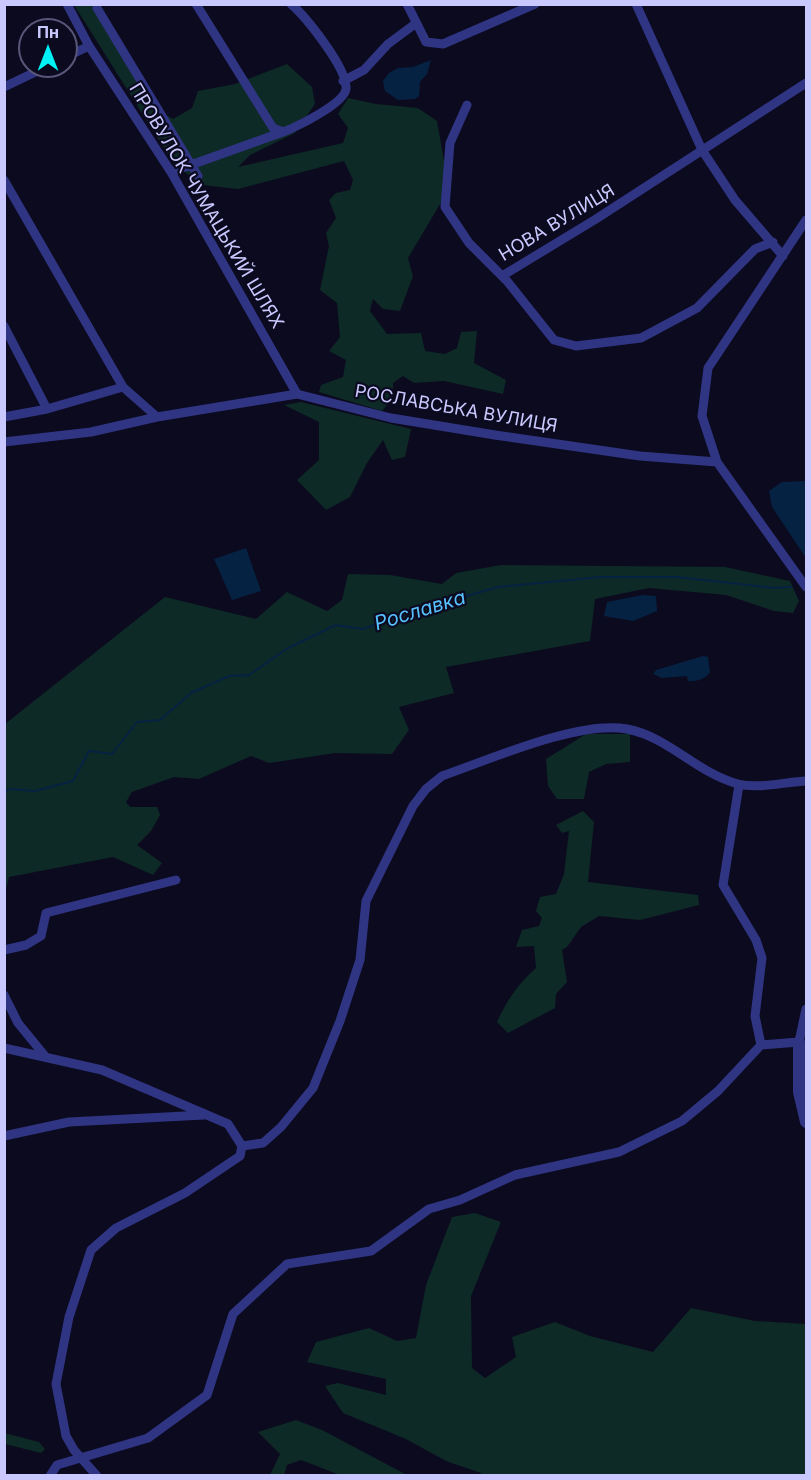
<!DOCTYPE html>
<html>
<head>
<meta charset="utf-8">
<style>
	body { margin:0 }
	#map { position:relative; width:811px; height:1480px; overflow:hidden; background:#0c0a1f; font-family:Inter,sans-serif }
	canvas { display:block }
	.frame { position:absolute; inset:0; border:6px solid #cac9ff; pointer-events:none }
	.north { position:absolute; left:18px; top:18px; width:60px; height:60px; box-sizing:border-box; background:#0c0a1f; border:2px solid #585679; border-radius:50%; rotate:0deg; font-size:16px; font-weight:700; line-height:24px; text-align:center; color:#cac9ff }
	.north::after { content:''; display:block; margin:auto; width:21px; height:27px; background:#00f2f4; clip-path:polygon(50% 0,100% 100%,50% 72%,0 100%) }
</style>
</head>
<body>
<div id="map">
<canvas width="811" height="1480"></canvas>
<div class="frame"></div>
<div class="north">Пн</div>
</div>
<script>
const c = document.querySelector('canvas').getContext('2d');
c.lineJoin = 'round';
function fill(path, color) { c.fillStyle = color; c.fill(path, 'evenodd'); }
function strokePath(path, color, width, dash) { c.strokeStyle = color; c.lineWidth = width; c.lineCap = dash ? 'butt' : 'round'; c.setLineDash(dash || []); c.stroke(path); }
function drawText(font, color, halo, rows, align = 'center') {
  c.font = font + ' Inter,sans-serif'; c.lineWidth = 4.5; c.setLineDash([]); c.textBaseline = 'middle'; c.strokeStyle = halo; c.fillStyle = color; for (const [text, x, y, turn = 0] of rows) {
    c.save(); c.translate(x, y); c.rotate((+turn || 0) * Math.PI / 180); c.textAlign = isNaN(turn) ? turn : align; if (halo) c.strokeText(text, 0, 0); c.fillText(text, 0, 0); c.restore();
  }
}
const green = new Path2D(`
	M 74,5 L 93,5 L 149,104 L 173,119 L 192,108 L 198,91 L 235,84 L 287,64 L 312,87 L 315,104 L 295,133 L 250,155 L 238,167 L 343,143 L 348,128 L 338,114 L 348,98 L 376,104 L 418,108 L 437,121 L 449,189 L 408,258 L 413,276 L 400,311 L 383,309 L 373,299 L 370,311 L 387,334 L 421,333 L 425,351 L 445,354 L 457,348 L 461,332 L 477,331 L 474,363 L 506,380 L 503,394 L 444,381 L 414,383 L 403,376 L 393,383 L 393,398 L 382,411 L 319,392 L 321,385 L 343,377 L 346,360 L 329,351 L 340,337 L 337,303 L 320,290 L 329,246 L 326,233 L 336,218 L 329,200 L 336,193 L 350,190 L 353,180 L 344,161 L 238,189 L 202,185 L 174,164 Z
	M 301,402 L 411,429 L 405,457 L 392,460 L 383,440 L 367,463 L 350,497 L 326,510 L 297,480 L 319,460 L 319,422 L 284,405 Z
	M 501,565 L 725,567 L 790,581 L 799,601 L 793,613 L 774,611 L 726,595 L 649,588 L 595,599 L 590,641 L 446,667 L 454,693 L 399,707 L 409,730 L 392,754 L 335,753 L 269,763 L 251,756 L 199,779 L 174,777 L 132,792 L 126,802 L 130,807 L 157,807 L 160,815 L 151,831 L 137,845 L 162,863 L 153,875 L 113,857 L 9,877 L 5,893 L 5,724 L 165,597 L 256,619 L 287,592 L 327,611 L 342,600 L 348,574 L 390,575 L 442,584 L 456,573 Z
	M 586,734 L 630,734 L 630,762 L 606,764 L 589,772 L 584,799 L 557,799 L 548,786 L 546,759 Z
	M 583,811 L 594,822 L 588,882 L 698,895 L 699,905 L 640,920 L 599,916 L 581,927 L 567,947 L 562,950 L 567,982 L 556,994 L 555,1008 L 508,1033 L 497,1022 C 507,1000 518,984 536,968 L 534,946 L 516,947 L 522,930 L 539,926 L 542,918 L 536,911 L 540,897 L 556,894 L 564,874 L 569,831 L 562,833 L 556,825 Z
	M 475,1213 L 501,1222 L 471,1296 L 472,1368 L 485,1378 L 516,1357 L 512,1337 L 555,1322 L 590,1336 L 653,1352 L 691,1308 L 755,1321 L 806,1324 L 806,1475 L 480,1475 L 481,1473 L 446,1461 L 406,1439 L 343,1413 L 325,1386 L 338,1383 L 386,1395 L 386,1379 L 307,1362 L 316,1342 L 369,1328 L 397,1341 L 416,1338 L 426,1285 L 452,1217 Z
	M 296,1420 L 322,1430 L 407,1475 L 340,1475 L 301,1460 L 287,1465 L 284,1475 L 270,1475 L 280,1454 L 258,1432 Z
	M 4,1433 L 39,1442 L 45,1449 L 41,1453 L 5,1444 Z`);
const water = new Path2D(`
	M 431,60 L 427,74 L 420,82 L 419,96 L 415,99 L 398,100 L 385,91 L 383,81 L 389,73 L 398,68 L 413,67 Z
	M 806,481 L 806,558 L 772,507 L 769,491 L 782,482 Z
	M 246,548 L 261,591 L 232,600 L 214,559 Z
	M 643,595 L 656,596 L 657,611 L 633,621 L 604,616 L 607,602 Z
	M 703,656 L 708,657 L 710,672 C 706,679 696,682 688,681 L 687,676 L 662,678 L 653,674 L 656,670 Z`);
const stream = new Path2D(`
	M 4,793 L 10,789 L 35,791 L 73,781 L 89,751 L 112,754 L 137,722 L 160,720 L 191,693 L 229,676 L 249,675 L 288,648 L 336,625 L 363,629 L 415,611 L 498,587 L 601,577 L 677,577 L 775,588 L 791,587`);
const minor = new Path2D(`
	M 67,4 L 89,46 L 171,172 L 297,394
	M 196,4 L 273,128 L 283,132 C 296,127 344,104 346,89 C 348,69 306,17 291,4
	M 407,4 L 426,42 L 443,44 L 535,4
	M 636,4 L 702,150 L 735,200 L 783,256
	M 97,8 L 198,176
	M 66,57 L 89,46
	M 343,81 L 364,70 L 388,44 L 415,24
	M 4,87 L 48,66
	M 467,105 L 450,143 L 445,207 L 469,243 L 507,281 L 554,340 L 576,346 L 641,338 L 697,308 L 755,249 L 773,242
	M 171,172 L 283,132
	M 4,180 L 123,387 L 157,417
	M 806,220 L 708,368 L 702,416 L 717,462 L 806,587
	M 502,276 L 596,219 L 806,83
	M 4,326 L 47,409
	M 4,417 L 47,409 L 123,387
	M 4,442 L 91,432 L 157,417 L 297,394 L 391,418 L 495,435 L 640,456 L 717,462
	M 739,785 L 723,885 L 756,940 L 762,958 L 755,1016 L 761,1045
	M 4,950 L 26,945 L 41,936 L 46,913 L 176,880
	M 4,995 L 18,1023 L 45,1056
	M 4,1048 L 102,1070 L 228,1124 L 242,1146
	M 4,1136 L 69,1122 L 204,1115
	M 50,1476 L 57,1465 L 148,1438 L 207,1395 L 233,1314 L 287,1264 L 371,1251 L 429,1209 L 460,1200 L 515,1175 L 619,1152 L 682,1121 L 718,1091 L 761,1045 L 799,1042 L 806,1009
	M 97,1476 L 74,1450 L 66,1436 L 56,1384 L 69,1317 L 91,1250 L 116,1228 L 185,1193 L 240,1156 L 242,1146 L 263,1143 L 281,1127 L 313,1088 L 340,1021 L 360,960 L 366,901 L 413,806 L 426,789 L 442,776 C 491,759 579,720 627,729 C 669,737 697,773 738,784 C 758,789 786,782 806,781`);
const tertiary = new Path2D(`
	M 799,1042 L 799,1092 L 806,1122`);
const streetNames = [
	["ПРОВУЛОК ЧУМАЦЬКИЙ ШЛЯХ",206,206,59],
	["НОВА ВУЛИЦЯ",557,223,-31],
	["РОСЛАВСЬКА ВУЛИЦЯ",456,409,10]
];
const waterNames = [
	["Рославка",420,611,-17]
];
fill(green, '#0d2a26');
fill(water, '#062243');
strokePath(stream, '#062243', 2);
strokePath(minor, '#303583', 9);
strokePath(tertiary, '#303583', 12);
drawText('18px', '#cac9ff', '#0c0a1f', streetNames);
drawText('italic 20px', '#57c1ff', '#0c0a1f', waterNames);
</script>
</body>
</html>
